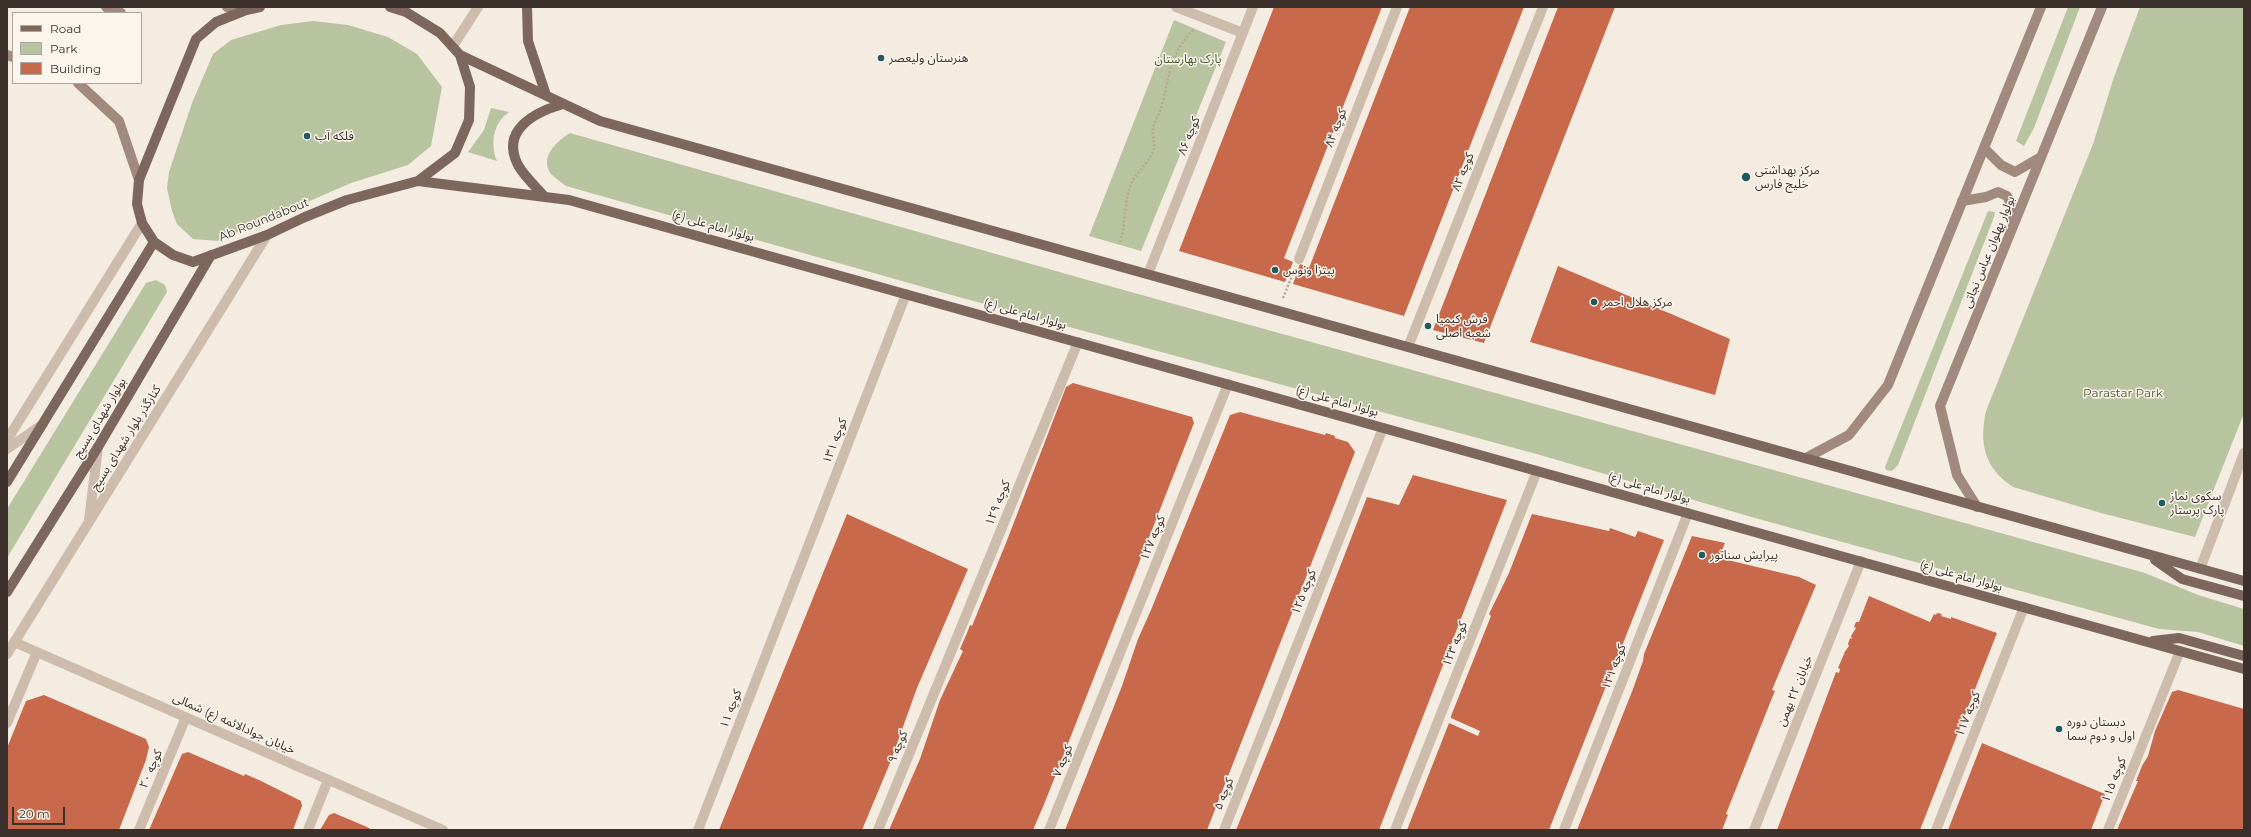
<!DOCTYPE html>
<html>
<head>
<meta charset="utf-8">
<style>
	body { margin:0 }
	#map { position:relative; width:2251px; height:837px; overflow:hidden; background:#f4ebe1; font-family:Montserrat,sans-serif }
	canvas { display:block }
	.frame { position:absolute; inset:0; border:8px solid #3b302b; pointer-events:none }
	.legend { position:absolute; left:12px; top:12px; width:130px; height:72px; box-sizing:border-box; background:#fbf5ee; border:1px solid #aea6a0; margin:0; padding:5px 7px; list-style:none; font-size:12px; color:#3b302b }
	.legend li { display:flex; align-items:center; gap:8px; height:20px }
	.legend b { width:20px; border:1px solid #aea6a0 }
	.scale { position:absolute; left:12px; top:807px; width:53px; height:18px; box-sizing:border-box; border:2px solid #3b302b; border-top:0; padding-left:5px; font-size:12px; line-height:14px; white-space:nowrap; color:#3b302b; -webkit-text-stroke:3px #fbf5ee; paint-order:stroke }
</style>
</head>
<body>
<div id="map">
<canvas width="2251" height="837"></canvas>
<div class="frame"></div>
<ul class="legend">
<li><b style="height:5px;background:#7d675c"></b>Road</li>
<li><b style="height:11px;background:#b8c4a0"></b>Park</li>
<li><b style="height:11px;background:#c8694b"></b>Building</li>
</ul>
<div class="scale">20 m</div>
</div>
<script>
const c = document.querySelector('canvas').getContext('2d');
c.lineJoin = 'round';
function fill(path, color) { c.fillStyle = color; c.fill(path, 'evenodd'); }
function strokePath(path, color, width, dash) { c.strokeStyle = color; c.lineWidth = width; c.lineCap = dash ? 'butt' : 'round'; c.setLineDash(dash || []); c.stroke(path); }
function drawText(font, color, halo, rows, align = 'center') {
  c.font = font + ' Montserrat,"Noto Sans Arabic",sans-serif'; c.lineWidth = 3; c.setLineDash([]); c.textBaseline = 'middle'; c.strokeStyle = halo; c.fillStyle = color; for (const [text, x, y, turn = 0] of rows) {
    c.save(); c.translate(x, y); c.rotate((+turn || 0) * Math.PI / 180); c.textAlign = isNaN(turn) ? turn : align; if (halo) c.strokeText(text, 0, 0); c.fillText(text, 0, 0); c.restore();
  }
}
const green = new Path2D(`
	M 2068,7 L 2080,7 L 2034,128 L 2024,146 L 2016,141 Z
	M 2140,7 L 2244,7 L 2244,413 L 2195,537 L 2101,513 L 2013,487 C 1984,468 1979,443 1986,411 L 2093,144 L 2114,77 Z
	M 1174,20 L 1226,42 L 1141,251 L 1089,236 Z
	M 313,21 L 348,25 L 388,37 L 417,54 L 442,87 L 431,146 L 408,165 L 351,183 L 218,241 L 193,239 L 177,224 L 172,211 L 167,188 L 169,172 L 192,103 L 213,54 L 231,40 L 281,25 Z
	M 491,108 L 509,112 C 493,123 490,144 497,161 L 468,152 L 484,130 Z
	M 570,133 L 1084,279 L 2145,573 L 2198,595 L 2244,609 L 2244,646 L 2198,632 L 2159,629 L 1755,518 L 1540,455 L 948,294 L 566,186 C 561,182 555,178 551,174 C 539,157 557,141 570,133 Z
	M 1988,211 L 1995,212 L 1994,217 L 1898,465 L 1892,471 L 1886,470 L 1885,467 Z
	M 156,280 L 165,285 L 167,292 L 7,558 L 7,509 L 146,283 Z`);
const building = new Path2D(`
	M 1274,7 L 1382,7 L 1284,258 L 1293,262 L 1285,282 L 1179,251 Z
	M 1410,7 L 1524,7 L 1404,316 L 1293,284 L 1300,264 L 1309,268 Z
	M 1558,7 L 1615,7 L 1484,343 L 1433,330 Z
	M 1558,266 L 1730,339 L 1715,395 L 1530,342 Z
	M 1073,383 L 1192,417 L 1194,423 L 1045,802 L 1033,830 L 889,830 L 920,759 L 940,700 L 963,651 L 960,649 L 967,633 L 970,625 L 972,626 L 1006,543 L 1066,387 Z
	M 1240,412 L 1325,435 L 1326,433 L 1335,436 L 1335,438 L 1348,442 L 1355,452 L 1207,830 L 1065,830 L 1122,686 L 1138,639 L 1151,610 L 1230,415 Z
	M 1413,475 L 1507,500 L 1379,830 L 1236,830 L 1278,727 L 1367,497 L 1399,505 Z
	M 847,514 L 968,569 L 917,688 L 890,763 L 862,830 L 719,830 Z
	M 1532,514 L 1609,531 L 1610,528 L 1635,537 L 1638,531 L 1664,540 L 1549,830 L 1407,830 L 1449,723 L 1478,736 L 1480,731 L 1451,718 L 1451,716 L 1491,616 L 1489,614 L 1509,573 Z
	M 1692,536 L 1725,543 L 1719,558 L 1799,577 L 1816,585 L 1772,690 L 1775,691 L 1772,698 L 1726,814 L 1728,815 L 1722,830 L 1577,830 L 1633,689 L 1643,661 L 1644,654 Z
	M 1869,596 L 1930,622 L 1934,614 L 1936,615 L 1937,613 L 1942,614 L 1941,616 L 1951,619 L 1951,617 L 1997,633 L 1920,830 L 1777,830 L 1836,672 L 1839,673 L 1840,669 L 1838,668 L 1844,654 L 1845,655 L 1844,653 L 1849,646 L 1848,644 L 1850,638 L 1852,639 L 1851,636 L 1856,628 L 1854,627 L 1856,622 L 1859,622 Z
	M 2178,690 L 2244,709 L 2244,830 L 2117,830 L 2138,781 L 2136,781 L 2142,766 L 2148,756 L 2155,731 L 2172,692 Z
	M 44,695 L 146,739 L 149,747 L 146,760 L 119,830 L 7,830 L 7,748 L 26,701 Z
	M 1982,743 L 2105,794 L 2091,830 L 1948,830 Z
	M 188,752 L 244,776 L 245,774 L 259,780 L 301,801 L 302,806 L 293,830 L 149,830 L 182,754 Z
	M 334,813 L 367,827 L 372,830 L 320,830 L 329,815 Z`);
const path = new Path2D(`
	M 1120,242 C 1127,222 1123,200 1132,182 C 1137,173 1152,158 1154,149 C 1155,142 1152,135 1153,128 C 1155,120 1160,113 1162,105 C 1171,71 1168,57 1194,29
	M 1283,298 L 1294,271`);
const minor = new Path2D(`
	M 1176,7 L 1243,33
	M 1299,259 L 1397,7
	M 1148,274 L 1253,7
	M 1408,347 L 1543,7
	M 2200,569 L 2244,453
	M 14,642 L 443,830
	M 7,723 L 37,652
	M 139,830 L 186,717
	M 308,830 L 328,780
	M 698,830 L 906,294
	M 878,830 L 1078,342
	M 1049,830 L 1228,384
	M 1224,830 L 1383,428
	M 1395,830 L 1537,471
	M 1564,830 L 1688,513
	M 1936,830 L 2024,607
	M 2108,830 L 2180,651`);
const tertiary = new Path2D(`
	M 453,46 L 478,7
	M 7,440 L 142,223
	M 7,449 L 43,424
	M 89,520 L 98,447
	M 7,654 L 267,235
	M 1754,830 L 1861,561`);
const secondary = new Path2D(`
	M 106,7 L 121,13
	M 227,7 L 246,10
	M 7,55 L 13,57
	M 78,83 L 119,121 L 139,180
	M 1984,148 L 2001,165 L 2015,172 L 2041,157
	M 1962,201 L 1986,197 L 1998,192 L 2007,196 L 2011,204 L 2014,224
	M 1806,458 L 1849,435 L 1888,385 L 2041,7
	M 1977,507 L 1957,475 L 1940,406 L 2102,7`);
const primary = new Path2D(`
	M 260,7 L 246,10 L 216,22 L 196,39 L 139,180 L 137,204 L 142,223 L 154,242 L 173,255 L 193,262 L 267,235 L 305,217 L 347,200 L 418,181 L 455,153 L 469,120 L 470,87 L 460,55 L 440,33 L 406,12 L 390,7
	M 527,7 L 528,41 L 546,95
	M 460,55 L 600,121 L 2244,581
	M 418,181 L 569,200 L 2244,669
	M 544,196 C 536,187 524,176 518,165 C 500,130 535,112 563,104
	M 7,482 L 154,242
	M 2155,560 L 2182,579 L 2244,596
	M 7,592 L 98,447 L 211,255
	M 2153,641 L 2179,638 L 2244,656`);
const markers = [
	[881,58,4,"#1f5a5e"],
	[307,136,4,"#1f5a5e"],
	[1746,177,5,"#1f5a5e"],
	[1275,270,4,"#1f5a5e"],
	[1594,302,4,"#1f5a5e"],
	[1428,326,4,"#1f5a5e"],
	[2162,503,4,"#1f5a5e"],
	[1702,555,4,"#1f5a5e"],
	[2059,729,4,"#1f5a5e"]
];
const poiNames = [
	["هنرستان ولیعصر",889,58],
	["فلکه آب",315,136],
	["مرکز بهداشتی",1755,170],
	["خلیج فارس",1755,184],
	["پیتزا ونوس",1283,270],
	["مرکز هلال احمر",1602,302],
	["فرش کیمیا",1436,319],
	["شعبه اصلی",1436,333],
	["سکوی نماز",2170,496],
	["پارک پرستار",2170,510],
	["پیرایش سناتور",1710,555],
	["دبستان دوره",2067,722],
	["اول و دوم سما",2067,736]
];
const parkNames = [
	["پارک بهارستان",1188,59],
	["Parastar Park",2123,393]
];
const streetNames = [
	["کوچه ۸۴",1336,128,-69],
	["کوچه ۸۶",1189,136,-68],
	["کوچه ۸۲",1463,172,-68],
	["Ab Roundabout",264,220,-22],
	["بولوار امام علی (ع)",713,226,16],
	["بولوار پهلوان عباس نجاتی",1989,252,-68],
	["بولوار امام علی (ع)",1025,314,16],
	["بولوار امام علی (ع)",1337,401,16],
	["بولوار شهدای بسیج",100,418,-59],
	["کنارگذر بلوار شهدای بسیج",126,438,-58],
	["کوچه ۱۳۱",835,441,-69],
	["بولوار امام علی (ع)",1649,488,16],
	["کوچه ۱۲۹",998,503,-68],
	["کوچه ۱۲۷",1153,538,-68],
	["بولوار امام علی (ع)",1961,576,16],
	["کوچه ۱۲۵",1304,592,-68],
	["کوچه ۱۲۳",1455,644,-68],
	["کوچه ۱۲۱",1614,667,-69],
	["خیابان ۲۲ بهمن",1795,691,-68],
	["کوچه ۱۱",731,709,-69],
	["کوچه ۱۱۷",1968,714,-68],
	["خیابان جوادالائمه (ع) شمالی",234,724,24],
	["کوچه ۹",898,747,-68],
	["کوچه ۷",1063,761,-68],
	["کوچه ۲۰",151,769,-67],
	["کوچه ۱۱۵",2114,780,-68],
	["کوچه ۵",1224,794,-68]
];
fill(green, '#b8c4a0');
fill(building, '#c8694b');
strokePath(path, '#b9a596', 2.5, [2, 2]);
strokePath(minor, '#cdbbac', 10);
strokePath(tertiary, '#cdbbac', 10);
strokePath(secondary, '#a18a7d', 10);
strokePath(primary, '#7d675c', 10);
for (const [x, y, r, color] of markers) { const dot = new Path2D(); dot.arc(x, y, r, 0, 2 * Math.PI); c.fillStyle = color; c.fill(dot); strokePath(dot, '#fbf5ee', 1.5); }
drawText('12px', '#3b302b', '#fbf5ee', poiNames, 'left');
drawText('12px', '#4a5a2e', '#fbf5ee', parkNames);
drawText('12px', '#3b302b', '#fbf5ee', streetNames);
</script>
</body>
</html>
